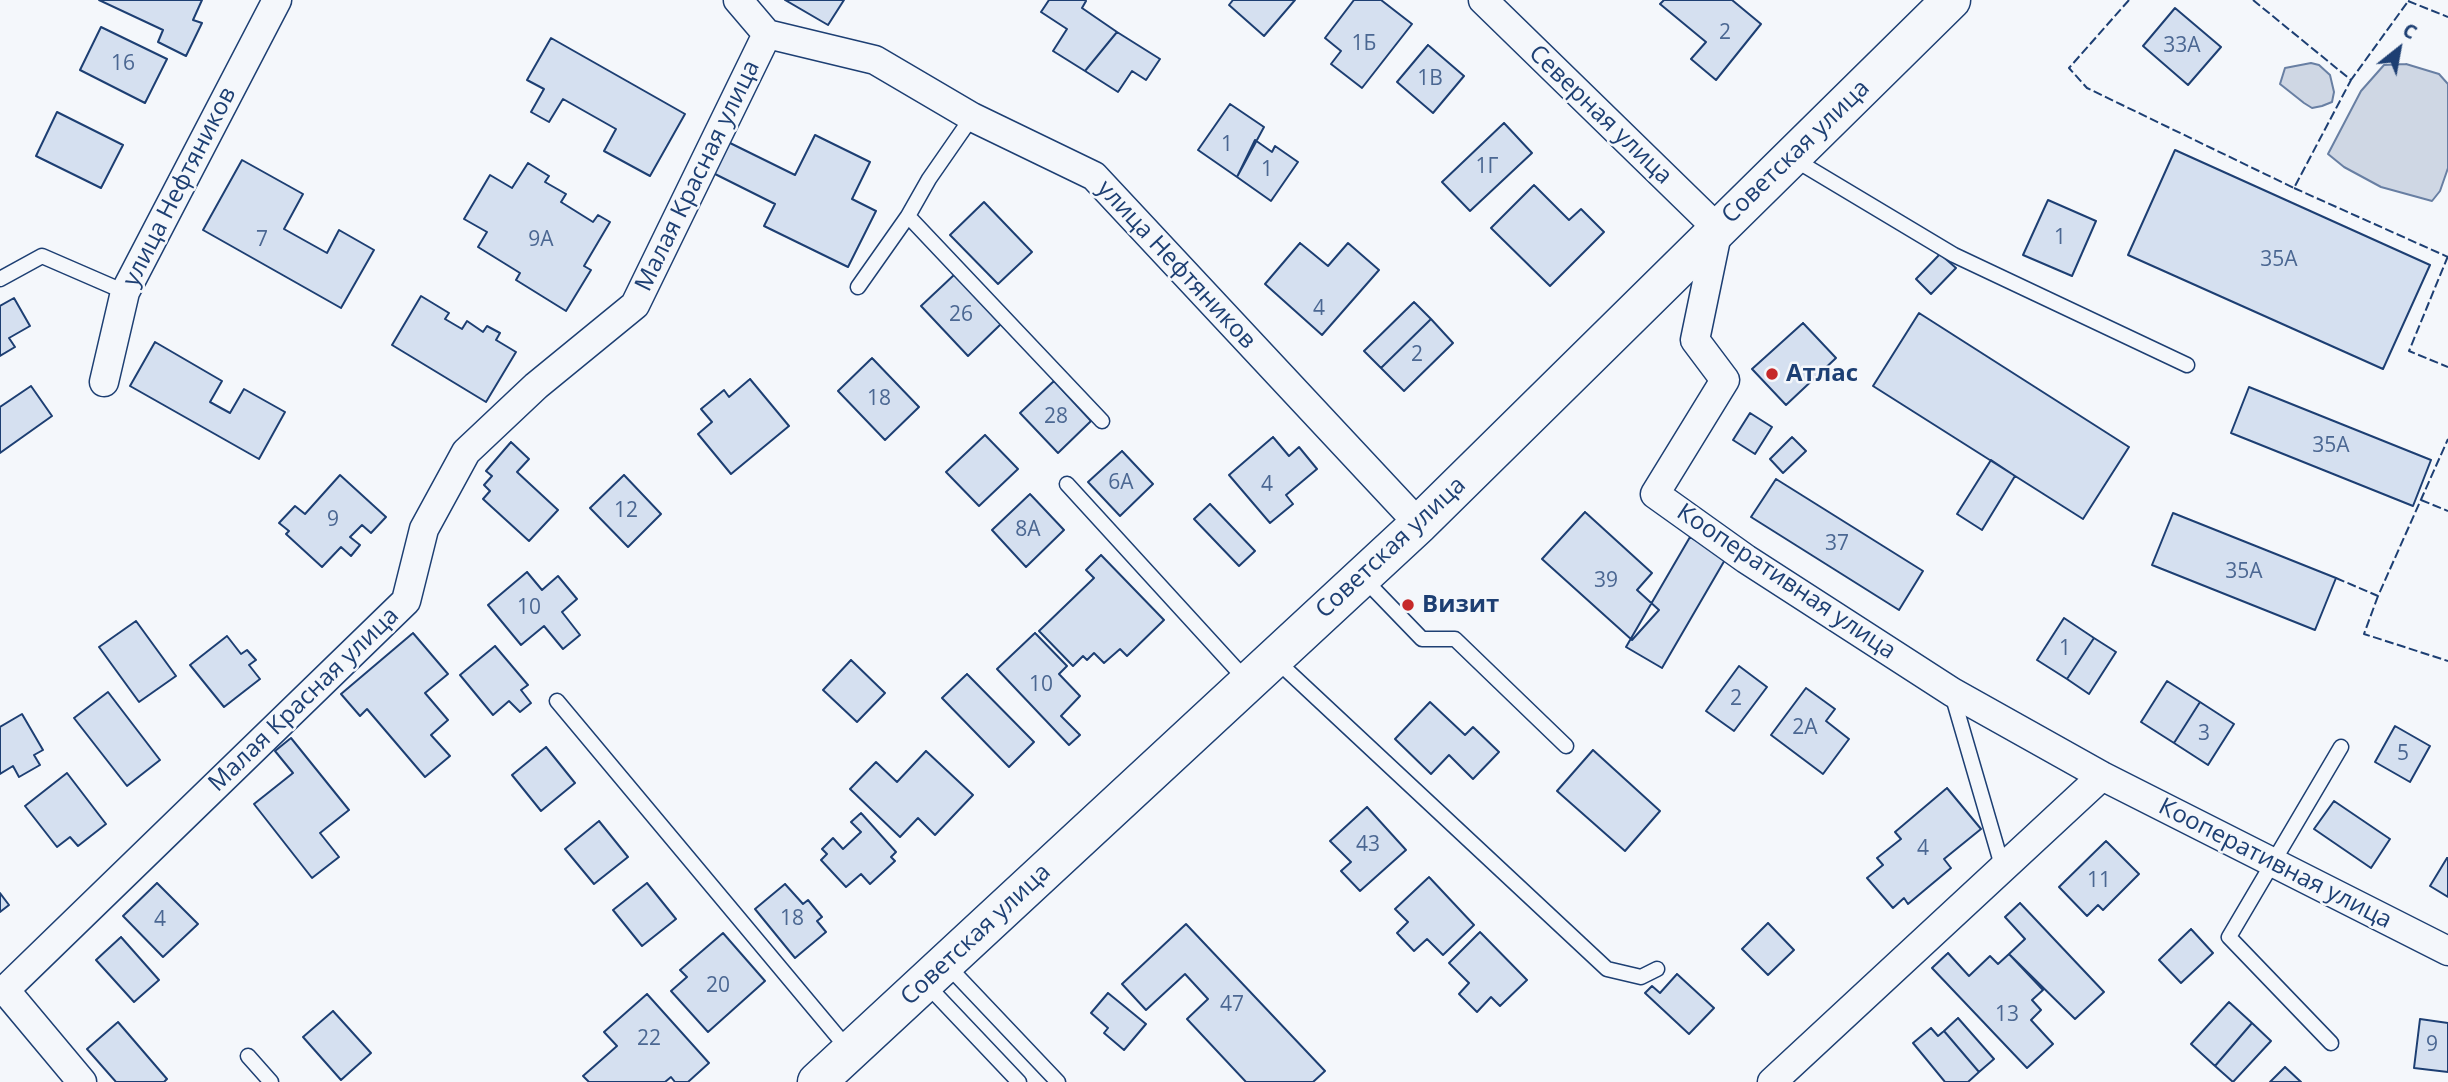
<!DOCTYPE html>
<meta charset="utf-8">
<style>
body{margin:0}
#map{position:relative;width:2448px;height:1082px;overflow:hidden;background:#f4f7fb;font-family:"Open Sans",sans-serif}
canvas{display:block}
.north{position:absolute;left:2364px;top:14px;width:70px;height:70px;-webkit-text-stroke:5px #f4f7fb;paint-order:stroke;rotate:31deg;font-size:19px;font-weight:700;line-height:28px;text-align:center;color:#1d3f73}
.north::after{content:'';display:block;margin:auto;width:24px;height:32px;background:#1d3f73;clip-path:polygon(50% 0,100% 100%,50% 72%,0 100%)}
</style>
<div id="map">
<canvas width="2448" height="1082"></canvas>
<div class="north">С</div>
</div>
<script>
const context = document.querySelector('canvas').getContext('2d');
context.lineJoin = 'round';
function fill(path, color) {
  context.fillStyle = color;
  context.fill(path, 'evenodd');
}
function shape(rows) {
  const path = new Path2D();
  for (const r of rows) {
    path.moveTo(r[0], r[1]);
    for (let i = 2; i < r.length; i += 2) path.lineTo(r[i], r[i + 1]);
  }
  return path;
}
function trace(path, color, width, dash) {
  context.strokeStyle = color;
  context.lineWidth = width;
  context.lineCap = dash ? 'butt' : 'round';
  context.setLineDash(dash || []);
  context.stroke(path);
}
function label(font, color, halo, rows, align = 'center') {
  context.font = font + ' "Open Sans",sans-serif';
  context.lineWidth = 5;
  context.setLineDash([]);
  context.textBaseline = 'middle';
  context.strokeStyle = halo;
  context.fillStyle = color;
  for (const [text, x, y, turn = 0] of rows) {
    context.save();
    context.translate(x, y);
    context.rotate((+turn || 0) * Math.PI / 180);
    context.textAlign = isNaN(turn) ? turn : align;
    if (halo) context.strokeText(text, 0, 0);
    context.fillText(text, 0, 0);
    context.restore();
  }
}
const water = shape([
 [2311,63,2319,65,2330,75,2334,92,2332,102,2322,106,2312,108,2304,103,2280,84,2285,68,2311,63],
 [2406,64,2439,74,2448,84,2448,168,2440,191,2432,201,2381,187,2344,167,2328,154,2361,91,2384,65,2406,64]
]);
const building = shape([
 [99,0,202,0,193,20,202,23,186,56,158,42,163,30,99,0],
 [785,0,844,0,828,25,785,0],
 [1049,0,1084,0,1086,1,1082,8,1117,32,1085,71,1053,51,1067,29,1041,12,1049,0],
 [1233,0,1295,0,1264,36,1229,5,1233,0],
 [1354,0,1381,0,1412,24,1362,88,1331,64,1341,51,1325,38,1354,0],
 [1664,0,1732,0,1761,24,1716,80,1691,59,1706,42,1660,4,1664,0],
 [2175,8,2221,47,2188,85,2143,46,2175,8],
 [101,27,167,59,145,103,80,70,101,27],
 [1117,32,1160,59,1146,80,1132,71,1118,92,1085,71,1117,32],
 [551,38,685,114,650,176,604,151,616,129,563,99,549,122,531,112,544,89,527,80,551,38],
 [1428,45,1464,76,1433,113,1397,82,1428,45],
 [1230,104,1264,127,1237,177,1198,150,1230,104],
 [57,112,123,145,101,188,36,156,57,112],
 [1504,123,1532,153,1470,211,1442,182,1504,123],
 [815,135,870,162,852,199,876,211,848,267,764,226,775,204,713,173,728,142,795,175,815,135],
 [1255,140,1272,152,1275,146,1298,162,1271,201,1237,177,1255,140],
 [2175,150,2430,265,2383,369,2128,255,2175,150],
 [242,160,303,194,284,229,327,253,339,230,374,250,341,308,203,230,242,160],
 [528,163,549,176,545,182,566,194,561,202,593,222,598,215,610,222,584,266,591,270,566,311,516,280,520,273,478,247,487,232,464,219,490,175,512,188,528,163],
 [1534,185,1569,220,1581,209,1604,232,1550,286,1491,228,1534,185],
 [2048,200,2096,221,2072,276,2023,255,2048,200],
 [984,202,1032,252,998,284,950,235,984,202],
 [1300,243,1328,266,1348,243,1379,270,1322,335,1265,284,1300,243],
 [1940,254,1956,268,1931,294,1916,279,1940,254],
 [955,274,1002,323,968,356,921,306,955,274],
 [421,296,449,313,445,319,462,329,467,321,483,332,487,326,500,333,496,340,516,352,486,402,392,345,421,296],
 [14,298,30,326,9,338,15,347,0,356,0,306,14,298],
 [1414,302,1431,319,1381,368,1364,351,1414,302],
 [1919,313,2129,447,2083,519,1873,386,1919,313],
 [1431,319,1453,343,1404,391,1381,368,1431,319],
 [1803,323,1836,358,1786,405,1752,369,1803,323],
 [155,342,222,381,210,402,230,413,244,389,285,412,259,459,130,386,155,342],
 [872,358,919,407,885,440,838,391,872,358],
 [750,379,789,426,731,474,698,434,712,422,701,409,724,390,729,397,750,379],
 [1054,381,1091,421,1058,453,1020,413,1054,381],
 [31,386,52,416,0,453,0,407,31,386],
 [2249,387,2431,460,2413,506,2231,433,2249,387],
 [1750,413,1772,427,1755,454,1733,440,1750,413],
 [985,435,1018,469,979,506,946,472,985,435],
 [1273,437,1289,456,1299,447,1317,469,1286,495,1293,504,1270,523,1229,475,1273,437],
 [1792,437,1806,451,1783,473,1770,459,1792,437],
 [511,442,529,459,517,472,558,510,529,541,483,499,490,491,484,485,492,476,486,471,511,442],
 [1122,451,1153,484,1120,516,1088,482,1122,451],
 [1991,460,2015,476,1982,530,1957,514,1991,460],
 [340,475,386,517,371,533,362,525,350,537,360,545,351,556,341,547,322,567,286,534,289,531,279,523,295,506,305,514,340,475],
 [624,475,661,514,628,547,590,508,624,475],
 [1776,479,1923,571,1899,610,1751,517,1776,479],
 [1030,494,1064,530,1026,567,992,530,1030,494],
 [1210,504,1255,551,1239,566,1194,519,1210,504],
 [1585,512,1652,573,1637,590,1659,610,1632,640,1542,559,1585,512],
 [2173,513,2336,578,2315,630,2152,565,2173,513],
 [1690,537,1726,558,1662,668,1626,647,1690,537],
 [1101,555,1164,620,1127,656,1120,649,1104,663,1094,653,1087,660,1083,656,1073,666,1039,631,1094,578,1086,570,1101,555],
 [527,572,542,590,558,576,577,599,562,612,580,635,563,649,544,626,521,645,488,605,527,572],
 [2064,618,2094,638,2067,679,2037,660,2064,618],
 [136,621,176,676,139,702,99,647,136,621],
 [413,633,448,674,425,693,448,720,431,735,450,756,425,777,367,709,360,716,341,694,413,633],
 [1035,633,1067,666,1059,674,1080,696,1061,716,1080,735,1069,745,997,669,1035,633],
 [227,636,241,654,247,650,256,660,249,665,260,679,224,707,190,665,227,636],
 [2094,638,2116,652,2089,694,2067,679,2094,638],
 [495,646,528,685,521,690,531,703,520,712,509,701,493,715,460,675,495,646],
 [851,660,885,693,857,722,823,690,851,660],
 [1739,666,1767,687,1734,731,1706,711,1739,666],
 [967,674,1034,742,1009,767,942,698,967,674],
 [2167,681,2200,702,2174,743,2141,722,2167,681],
 [1806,688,1835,709,1826,721,1849,739,1823,774,1771,735,1806,688],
 [108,692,160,760,127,786,74,718,108,692],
 [1430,702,1465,735,1473,727,1499,752,1473,779,1449,755,1431,774,1395,739,1430,702],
 [2200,702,2234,724,2208,765,2174,743,2200,702],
 [22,714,43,750,34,755,40,765,19,777,13,766,0,774,0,727,22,714],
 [2395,726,2430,746,2410,782,2375,762,2395,726],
 [291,738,349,810,320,833,339,857,312,878,254,804,293,773,275,751,291,738],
 [546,747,575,783,541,811,512,775,546,747],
 [1593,750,1660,811,1625,851,1557,791,1593,750],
 [926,751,973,795,935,835,918,818,900,837,850,789,876,762,897,782,926,751],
 [67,773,106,824,78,846,70,837,57,847,25,806,67,773],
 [1947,788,1981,829,1944,859,1951,868,1908,904,1904,898,1893,908,1867,878,1883,865,1877,858,1901,839,1895,832,1947,788],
 [2334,801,2390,839,2371,868,2314,829,2334,801],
 [1367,807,1406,850,1360,891,1341,871,1351,862,1330,841,1367,807],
 [861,813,896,852,891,857,895,861,870,884,861,874,846,887,821,860,827,854,822,849,833,838,843,849,861,832,851,822,861,813],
 [599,821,628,857,594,884,565,849,599,821],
 [2106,841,2139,874,2103,910,2098,905,2087,916,2059,887,2106,841],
 [2447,858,2448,858,2448,897,2430,886,2447,858],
 [1429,877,1474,925,1443,955,1427,939,1414,951,1397,933,1408,922,1395,909,1429,877],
 [157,883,198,924,163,957,123,916,157,883],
 [647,883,676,919,642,946,613,910,647,883],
 [785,884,803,904,808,900,822,917,817,921,826,932,795,958,755,909,785,884],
 [0,893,9,905,0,912,0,893],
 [2020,903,2104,992,2075,1019,2009,954,2025,939,2005,917,2020,903],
 [1768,923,1794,950,1768,975,1742,949,1768,923],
 [1186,924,1325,1071,1313,1082,1246,1082,1187,1019,1208,999,1185,974,1146,1010,1122,984,1186,924],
 [2191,929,2213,953,2181,983,2159,960,2191,929],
 [1480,932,1527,980,1500,1006,1491,997,1477,1012,1459,994,1469,983,1449,963,1480,932],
 [723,933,765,981,708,1032,671,991,687,977,680,970,723,933],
 [121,937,159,980,134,1002,96,960,121,937],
 [1948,953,1969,976,1990,956,1998,964,2009,954,2043,990,2032,1000,2041,1010,2031,1020,2053,1044,2027,1068,1932,968,1948,953],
 [1677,974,1714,1008,1689,1034,1645,993,1652,986,1660,993,1677,974],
 [1108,993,1146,1024,1124,1050,1104,1033,1108,1028,1091,1013,1108,993],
 [647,994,709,1063,688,1082,675,1082,671,1077,665,1082,589,1082,583,1076,617,1046,604,1032,647,994],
 [2229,1002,2252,1023,2215,1066,2191,1044,2229,1002],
 [333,1011,371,1053,341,1080,303,1037,333,1011],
 [1958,1018,1994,1059,1979,1072,1944,1031,1958,1018],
 [2420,1019,2448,1023,2448,1072,2414,1068,2420,1019],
 [118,1022,167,1079,164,1082,116,1082,87,1049,118,1022],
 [2252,1023,2271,1041,2233,1082,2215,1066,2252,1023],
 [1931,1028,1938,1036,1944,1031,1979,1072,1968,1082,1945,1082,1913,1043,1931,1028],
 [2285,1067,2301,1082,2270,1082,2285,1067]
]);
const lane = shape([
 [972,117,929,179,908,216,1102,421],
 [1792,158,1954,255,2187,365],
 [0,279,42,256,125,292],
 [858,287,908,216],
 [1067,484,1248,682],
 [1364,579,1422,639,1455,639,1566,746],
 [1276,660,1607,969,1641,977,1657,969],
 [1952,694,2003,869],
 [557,701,848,1049],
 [946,964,1058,1082],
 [926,984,1019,1082],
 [2331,1043,2229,937,2341,747],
 [248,1056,271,1082]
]);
const street = shape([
 [738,0,767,34,875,60,972,117,1094,176,1419,524],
 [1483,0,1718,229,1695,340,1725,380,1655,494,1746,559,1952,692,2102,776,2448,951],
 [104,382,125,292,277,0],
 [82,1082,5,990,406,601,424,529,466,452,536,386,635,305,767,34],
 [1772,1082,2102,776]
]);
const secondary = shape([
 [817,1082,1419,524,1951,0]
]);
const fence = shape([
 [2129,0,2069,68,2087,88,2294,188,2351,80],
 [2253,0,2351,80,2409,0],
 [2408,1,2448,17],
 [2294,188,2448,257],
 [2448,256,2409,351,2448,367],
 [2421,500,2448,511],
 [2336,578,2378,596,2448,439],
 [2378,596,2364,634,2448,661]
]);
const markers = [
 [1772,374,7,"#c62828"],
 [1408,605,7,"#c62828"]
];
const numberNames = [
 ["2",1725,33],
 ["1Б",1364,44],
 ["33А",2182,46],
 ["16",123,64],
 ["1В",1430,79],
 ["1",1227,145],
 ["1Г",1487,167],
 ["1",1267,170],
 ["1",2060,238],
 ["7",262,240],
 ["9А",541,240],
 ["35А",2279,260],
 ["4",1319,309],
 ["26",961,315],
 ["2",1417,355],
 ["18",879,399],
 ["28",1056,417],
 ["35А",2331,446],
 ["6А",1121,483],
 ["4",1267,485],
 ["12",626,511],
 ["9",333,520],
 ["8А",1028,530],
 ["37",1837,544],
 ["35А",2244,572],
 ["39",1606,581],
 ["10",529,608],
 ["1",2065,649],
 ["10",1041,685],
 ["2",1736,699],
 ["2А",1805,728],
 ["3",2204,734],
 ["5",2403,754],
 ["43",1368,845],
 ["4",1923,849],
 ["11",2099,881],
 ["18",792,919],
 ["4",160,920],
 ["20",718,986],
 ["47",1232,1005],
 ["13",2007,1015],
 ["22",649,1039],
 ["9",2432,1045]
];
const streetNames = [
 ["Северная улица",1600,115,44],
 ["Советская улица",1796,152,-44],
 ["Малая Красная улица",698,176,-64],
 ["улица Нефтяников",180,187,-63],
 ["улица Нефтяников",1176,265,47],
 ["Советская улица",1391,548,-43],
 ["Кооперативная улица",1786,582,34],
 ["Малая Красная улица",304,700,-44],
 ["Кооперативная улица",2275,864,27],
 ["Советская улица",976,935,-43]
];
const poiNames = [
 ["Атлас",1786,374],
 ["Визит",1422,605]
];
fill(water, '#cfd7e4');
trace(water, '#687fa3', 2);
fill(building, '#d5e0f0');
trace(building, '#1d3f73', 2);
trace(lane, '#1d3f73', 17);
trace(street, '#1d3f73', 31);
trace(secondary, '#1d3f73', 41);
trace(lane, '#f4f7fb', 14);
trace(street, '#f4f7fb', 28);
trace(secondary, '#f4f7fb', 38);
trace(fence, '#1d3f73', 2, [9, 3.5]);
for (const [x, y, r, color] of markers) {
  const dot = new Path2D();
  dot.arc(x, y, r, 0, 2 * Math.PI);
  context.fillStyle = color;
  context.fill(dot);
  trace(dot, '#f4f7fb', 2.5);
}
label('21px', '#4b6792', null, numberNames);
label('24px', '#1d3f73', '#f4f7fb', streetNames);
label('bold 24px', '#1d3f73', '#f4f7fb', poiNames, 'left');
</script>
